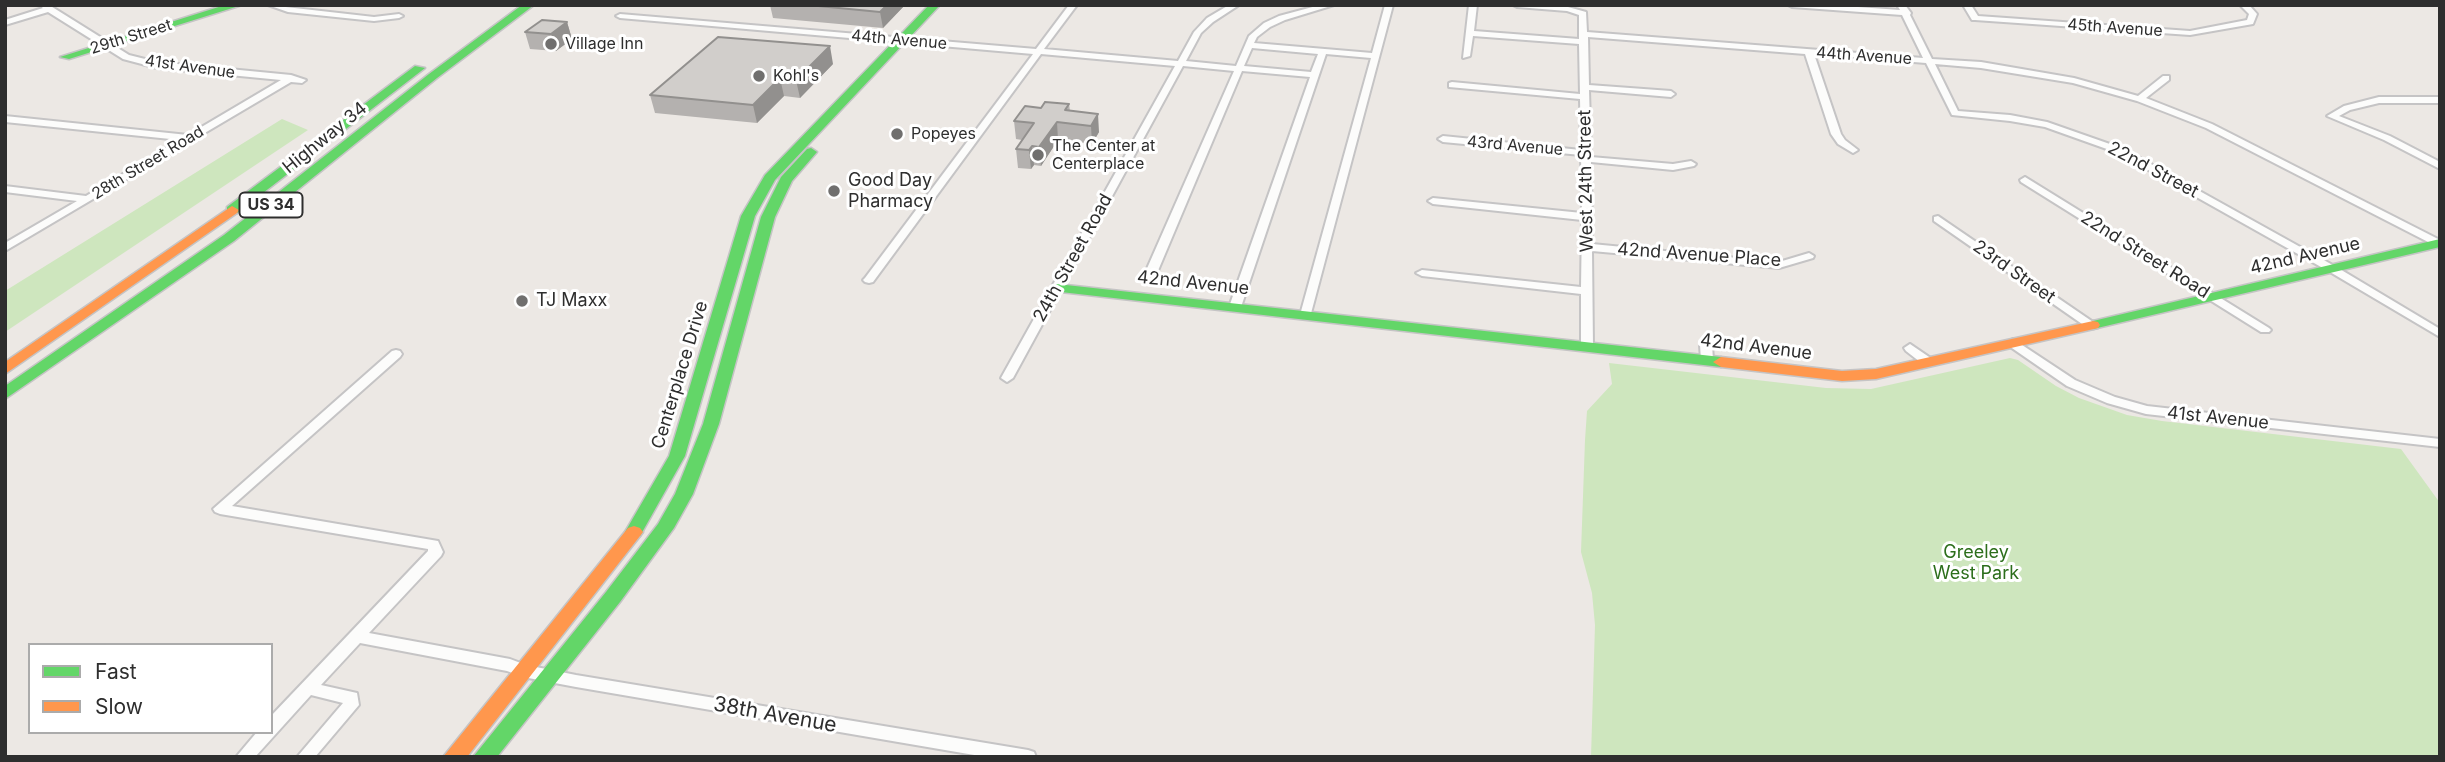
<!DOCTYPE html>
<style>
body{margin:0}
#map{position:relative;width:2445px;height:762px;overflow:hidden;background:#ece8e4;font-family:Inter,sans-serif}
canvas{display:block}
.frame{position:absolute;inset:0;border:7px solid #2e2e2e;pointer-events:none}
.legend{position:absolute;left:28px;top:643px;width:245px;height:91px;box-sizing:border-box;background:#fff;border:2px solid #ababab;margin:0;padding:9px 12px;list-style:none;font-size:21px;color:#2e2e2e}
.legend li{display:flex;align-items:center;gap:14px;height:35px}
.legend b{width:35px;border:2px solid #ababab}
</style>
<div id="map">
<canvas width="2445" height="762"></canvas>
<div class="frame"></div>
<ul class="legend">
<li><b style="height:9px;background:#63d668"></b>Fast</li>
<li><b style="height:9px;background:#ff974d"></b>Slow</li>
</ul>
</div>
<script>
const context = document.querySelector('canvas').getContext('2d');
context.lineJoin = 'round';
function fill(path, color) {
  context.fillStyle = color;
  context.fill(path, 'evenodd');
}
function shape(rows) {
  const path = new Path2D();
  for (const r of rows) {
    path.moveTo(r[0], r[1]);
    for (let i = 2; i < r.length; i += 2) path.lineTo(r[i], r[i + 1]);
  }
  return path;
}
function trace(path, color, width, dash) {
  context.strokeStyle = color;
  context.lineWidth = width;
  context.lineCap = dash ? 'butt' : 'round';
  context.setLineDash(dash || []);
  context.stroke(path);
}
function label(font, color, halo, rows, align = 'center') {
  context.font = font + ' Inter,sans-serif';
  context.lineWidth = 6;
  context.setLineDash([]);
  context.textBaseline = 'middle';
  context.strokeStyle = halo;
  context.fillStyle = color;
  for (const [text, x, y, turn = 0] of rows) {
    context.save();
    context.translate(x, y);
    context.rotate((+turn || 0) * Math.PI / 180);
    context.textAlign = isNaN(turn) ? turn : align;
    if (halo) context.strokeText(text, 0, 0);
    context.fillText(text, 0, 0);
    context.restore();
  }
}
const green = shape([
 [282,119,308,130,5,332,5,291],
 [2010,358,2018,360,2056,386,2079,398,2127,415,2162,421,2401,449,2440,503,2440,757,1591,757,1595,625,1592,593,1581,552,1585,440,1587,411,1612,384,1609,363,1826,388,1871,389]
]);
const street = shape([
 [39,5,49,5,129,55,157,62,291,75,306,80,302,83,291,82,5,251,5,243,77,201,5,192,5,186,86,196,180,140,5,122,5,116,188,135,281,80,157,68,123,59,48,12,5,25,5,20,43,8,39,5],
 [268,5,374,17,399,14,403,16,399,18,374,21,288,12,268,5],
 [1069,5,1077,5,1044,49,1178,61,1194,32,1207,18,1229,5,1239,5,1213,22,1201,33,1186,61,1236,66,1249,36,1264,23,1279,16,1320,5,1334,5,1285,20,1270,27,1257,37,1254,43,1372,53,1385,5,1393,5,1310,317,1306,318,1300,315,1371,58,1326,54,1241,307,1235,310,1229,307,1310,77,1242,71,1157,273,1151,276,1145,273,1234,71,1183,66,1013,378,1007,382,1001,378,1175,66,1041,54,873,282,869,283,865,282,863,280,865,278,1033,54,620,18,616,16,620,14,1036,49,1069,5],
 [1252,48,1318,54,1311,72,1244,66,1252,48],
 [1469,5,1477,5,1474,31,1579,39,1579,15,1567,11,1517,7,1513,5,1551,5,1568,7,1586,12,1587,32,1923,58,1902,15,1792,7,1788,5,1830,5,1900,10,1897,5,1905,5,1911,13,1910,15,1932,59,1981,62,2074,78,2138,96,2163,76,2169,76,2169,80,2146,98,2212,124,2440,240,2440,246,2434,245,2206,128,2137,101,2073,83,1981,68,1935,64,1958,111,2010,115,2047,122,2124,149,2338,268,2440,329,2440,337,2330,272,2118,153,2045,127,2010,121,1952,115,1926,63,1814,54,1841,134,1845,140,1858,150,1853,153,1838,144,1831,134,1805,54,1588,37,1589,85,1671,91,1675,94,1671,97,1589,90,1591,157,1673,164,1691,161,1696,164,1694,166,1673,170,1591,162,1592,244,1779,262,1809,253,1814,256,1813,258,1779,268,1592,251,1593,347,1591,350,1583,350,1581,347,1581,294,1422,276,1416,273,1422,270,1581,287,1582,220,1433,204,1428,201,1433,198,1582,213,1581,155,1443,142,1438,139,1443,136,1581,150,1580,99,1449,87,1449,83,1452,82,1580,94,1579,44,1473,36,1470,56,1463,58,1469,5],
 [1963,5,1971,5,1978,16,2190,31,2247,20,2249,14,2240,5,2249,5,2257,14,2253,24,2190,35,1975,20,1972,20,1963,5],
 [2379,97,2440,97,2440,103,2379,103,2350,110,2339,116,2390,136,2440,162,2440,169,2384,140,2327,116,2344,106,2379,97],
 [2025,177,2269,328,2271,330,2269,332,2261,332,2021,182,2020,180,2025,177],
 [1938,216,2093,322,2095,324,2093,326,2085,326,1934,221,1934,217,1938,216],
 [2013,339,2075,380,2115,397,2147,406,2440,439,2440,447,2146,414,2107,403,2067,386,2009,346,2007,343,2013,339],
 [1706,341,1712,345,1713,360,1707,364,1701,360,1700,345,1706,341],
 [1910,344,1932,359,1934,362,1932,365,1924,365,1906,351,1904,348,1910,344],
 [396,350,400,351,402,354,400,357,232,506,438,541,443,552,441,556,369,633,510,659,526,665,576,675,1028,750,1034,752,1036,757,986,757,576,687,523,677,507,671,360,643,321,685,357,693,359,705,315,757,297,757,343,703,311,695,255,757,236,757,257,732,271,732,271,716,428,551,428,549,220,514,215,512,213,509,392,351,396,350]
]);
const fast = shape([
 [225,5,242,5,69,59,60,57,225,5],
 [522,5,534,5,437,78,234,241,5,399,5,386,224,235,429,74,522,5],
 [929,5,940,5,775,180,755,216,685,456,640,536,628,536,625,532,669,456,741,216,765,175,929,5],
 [415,66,425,68,237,213,227,213,227,207,415,66],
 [811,148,817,152,792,181,775,217,719,424,693,494,674,528,620,602,497,757,473,757,606,592,658,524,675,494,703,424,761,217,781,177,807,149,811,148],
 [2440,239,2440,247,2093,329,2086,325,2093,321,2440,239],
 [1057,284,1721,357,1729,362,1721,367,1052,291,1050,288,1057,284]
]);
const slow = shape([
 [232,206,239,210,237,213,5,374,5,362,232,206],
 [2093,321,2098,322,2100,325,2098,328,1876,379,1842,381,1721,367,1713,362,1721,357,1842,371,1876,369,2093,321],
 [634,526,640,528,643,532,640,536,467,757,443,757,628,528,634,526]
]);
const wall = shape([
 [770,5,905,5,883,28,773,18],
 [567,22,572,39,556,51,530,49,525,32],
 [833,64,800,98,784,96,757,123,655,113,650,95],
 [1069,104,1070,111,1099,132,1092,144,1058,140,1041,166,1034,165,1031,169,1018,168,1016,149,1022,140,1016,139,1014,121,1041,108]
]);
const shadedWall = shape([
 [887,5,905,5,883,28,880,12],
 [567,22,572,39,556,51,551,34],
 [830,46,833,64,800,98,796,80],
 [780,78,784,96,757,123,753,105],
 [1098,114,1099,132,1092,144,1091,126],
 [1057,122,1058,140,1041,166,1039,147],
 [1032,146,1034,165,1031,169,1029,150]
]);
const building = shape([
 [808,5,887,5,880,12,808,5],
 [542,20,567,22,551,34,525,32,542,20],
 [718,37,830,46,796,80,780,78,753,105,650,95,718,37],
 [1045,102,1069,104,1065,110,1098,114,1091,126,1057,122,1039,147,1032,146,1029,150,1016,149,1034,123,1014,121,1025,106,1041,108,1045,102]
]);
const markers = [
 [551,44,7,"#706f6e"],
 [759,76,7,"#706f6e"],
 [897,134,7,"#706f6e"],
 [1038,155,7,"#706f6e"],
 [834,191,7,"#706f6e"],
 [522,301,7,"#706f6e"]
];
const farStreetnames = [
 ["45th Avenue",2115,28,4],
 ["29th Street",131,37,-17],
 ["44th Avenue",899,40,5],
 ["44th Avenue",1864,56,4],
 ["41st Avenue",190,67,8],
 ["43rd Avenue",1515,146,5],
 ["28th Street Road",148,163,-31]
];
const farPoinames = [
 ["Village Inn",565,44],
 ["Kohl's",773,76],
 ["Popeyes",911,134],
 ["The Center at",1052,146],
 ["Centerplace",1052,164]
];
const shields = [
 [271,205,63]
];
const shieldNames = [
 ["US 34",271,205]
];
const streetNames = [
 ["Highway 34",325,138,-39],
 ["22nd Street",2153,170,28],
 ["West 24th Street",1586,181,-91],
 ["42nd Avenue Place",1699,255,4],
 ["22nd Street Road",2145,255,32],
 ["42nd Avenue",2305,256,-13],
 ["24th Street Road",1073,258,-61],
 ["23rd Street",2014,272,35],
 ["42nd Avenue",1193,283,6],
 ["42nd Avenue",1756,347,7],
 ["Centerplace Drive",680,375,-73],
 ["41st Avenue",2218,418,6]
];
const poiNames = [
 ["Good Day",848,181],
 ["Pharmacy",848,202],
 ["TJ Maxx",536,301]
];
const parkNames = [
 ["Greeley",1976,553],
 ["West Park",1976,574]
];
const nearStreetnames = [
 ["38th Avenue",775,715,10]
];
fill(green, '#cee6be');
trace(street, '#c5c4c5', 4);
trace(fast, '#c5c4c5', 3);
trace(slow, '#c5c4c5', 3);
fill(street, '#fcfcfb');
fill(fast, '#63d668');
fill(slow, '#ff974d');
fill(wall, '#b4b1af');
fill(shadedWall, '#92908e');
fill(building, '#d1cecb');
trace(building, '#92908e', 2);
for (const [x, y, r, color] of markers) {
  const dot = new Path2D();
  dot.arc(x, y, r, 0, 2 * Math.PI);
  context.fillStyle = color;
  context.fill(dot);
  trace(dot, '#fff', 2.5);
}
label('16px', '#2e2e2e', '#fff', farStreetnames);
label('16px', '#2e2e2e', '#fff', farPoinames, 'left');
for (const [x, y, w] of shields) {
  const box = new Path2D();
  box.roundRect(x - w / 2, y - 12.5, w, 25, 5);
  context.fillStyle = '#fff';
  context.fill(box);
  trace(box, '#2e2e2e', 2);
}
label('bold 16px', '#2e2e2e', null, shieldNames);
label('18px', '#2e2e2e', '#fff', streetNames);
label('18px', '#2e2e2e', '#fff', poiNames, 'left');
label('18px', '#2c6e1b', '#fff', parkNames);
label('21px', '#2e2e2e', '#fff', nearStreetnames);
</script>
